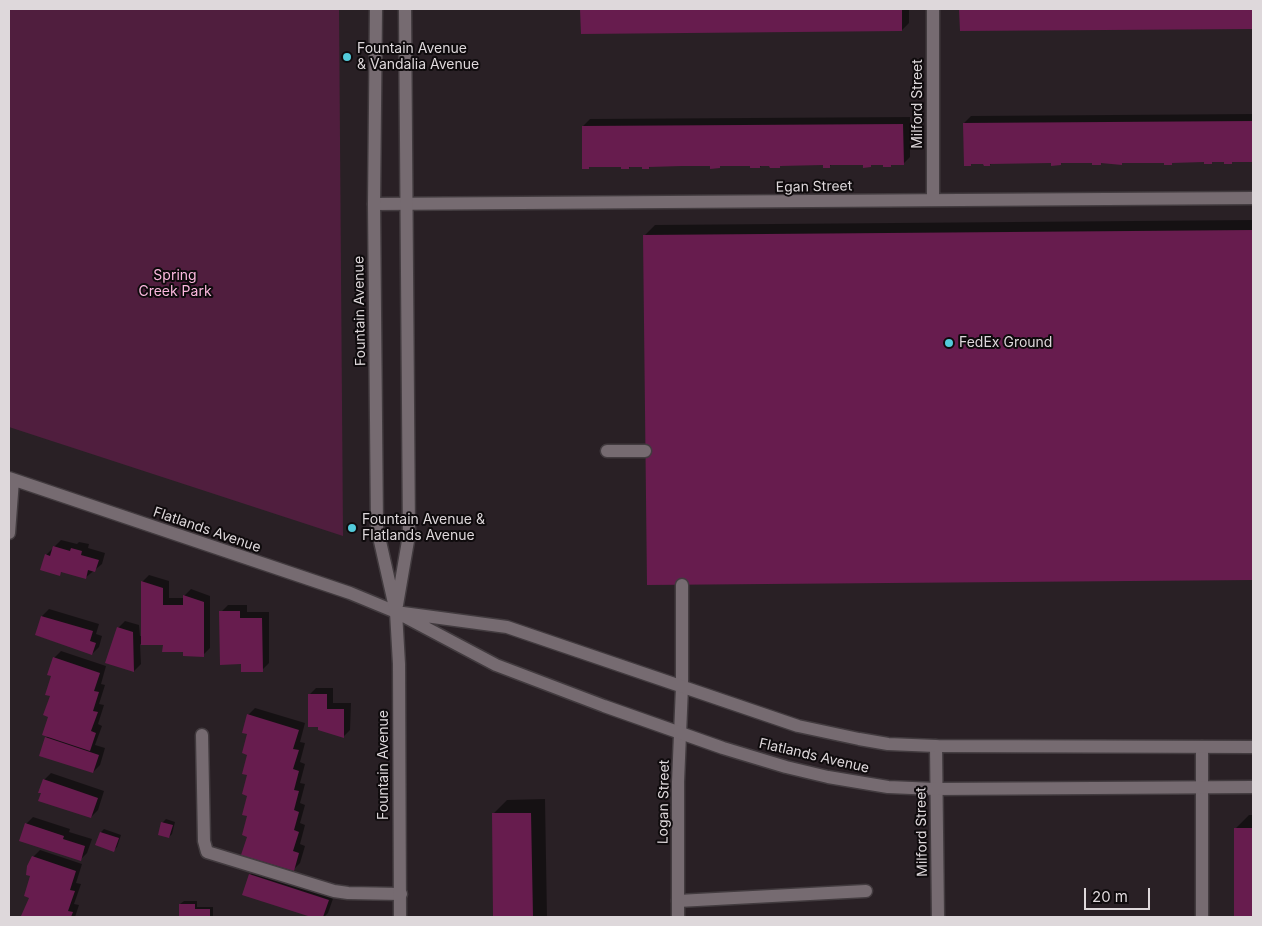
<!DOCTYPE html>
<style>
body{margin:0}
#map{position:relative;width:1262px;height:926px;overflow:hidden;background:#292025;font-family:Inter,sans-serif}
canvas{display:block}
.frame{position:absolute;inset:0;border:10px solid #ded8db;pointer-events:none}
.scale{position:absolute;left:1084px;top:888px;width:66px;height:22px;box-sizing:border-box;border:2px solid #ded8db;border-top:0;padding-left:6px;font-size:15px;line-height:18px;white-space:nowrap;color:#ded8db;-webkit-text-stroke:4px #0f0b0d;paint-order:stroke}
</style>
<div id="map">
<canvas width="1262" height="926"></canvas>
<div class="frame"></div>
<div class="scale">20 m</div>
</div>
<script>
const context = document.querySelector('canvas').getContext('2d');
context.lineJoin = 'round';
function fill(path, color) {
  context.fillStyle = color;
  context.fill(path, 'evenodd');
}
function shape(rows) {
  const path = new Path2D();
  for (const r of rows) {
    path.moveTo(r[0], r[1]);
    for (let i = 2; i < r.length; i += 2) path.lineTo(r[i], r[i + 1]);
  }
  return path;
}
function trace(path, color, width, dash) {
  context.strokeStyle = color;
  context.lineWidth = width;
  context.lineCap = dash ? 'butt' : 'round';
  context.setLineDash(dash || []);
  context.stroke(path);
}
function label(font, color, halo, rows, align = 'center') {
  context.font = font + ' Inter,sans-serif';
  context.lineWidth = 4;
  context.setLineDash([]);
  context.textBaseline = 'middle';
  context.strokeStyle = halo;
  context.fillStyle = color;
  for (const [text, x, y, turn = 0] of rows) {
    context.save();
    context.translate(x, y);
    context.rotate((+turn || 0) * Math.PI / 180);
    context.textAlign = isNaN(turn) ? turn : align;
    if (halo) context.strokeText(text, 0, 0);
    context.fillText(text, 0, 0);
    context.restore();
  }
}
const green = shape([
 [9,9,339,9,343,536,9,427]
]);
const shadow = shape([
 [582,9,909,9,909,23,902,30,582,33],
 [961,9,1253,9,1253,28,961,30],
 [1253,114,1253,161,1233,161,1231,163,1226,161,1213,161,1211,163,1205,161,1124,161,1121,164,1103,162,1100,164,1093,162,1063,162,1060,164,1052,162,992,163,990,165,985,163,973,163,970,165,964,123,971,116],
 [910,117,910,157,903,164,893,164,890,166,884,164,872,164,870,166,864,164,832,164,830,166,824,164,782,164,779,167,771,164,762,165,760,167,751,165,721,165,719,167,711,165,651,165,649,168,643,165,631,166,629,168,622,166,591,166,588,168,583,126,590,119],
 [1253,220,1253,579,648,584,644,236,655,225],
 [61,540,77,544,79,542,89,544,88,548,105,553,102,564,85,578,63,571,59,574,46,555],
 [149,575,169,581,169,598,184,598,184,596,191,589,210,596,210,648,203,655,164,643,140,644,141,664,134,671,118,628,125,621,139,625,140,636,142,636,142,582],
 [228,605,247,605,247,612,269,612,269,663,262,670,221,612],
 [49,609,99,624,96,634,102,636,99,647,92,654,36,635,42,616],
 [61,651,106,666,101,684,105,685,99,704,104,705,98,724,102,726,95,745,105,748,100,765,93,772,46,738,48,736,54,658],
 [316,688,333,688,333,703,351,703,350,730,343,737,309,695],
 [255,708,305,723,300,742,305,743,300,762,305,764,300,783,305,784,300,803,305,805,300,823,305,825,300,844,305,846,300,863,293,870,249,816,248,715],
 [51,773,104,791,98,810,91,817,44,780],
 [545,799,547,917,494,917,493,814,507,800],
 [1249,815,1253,815,1253,917,1236,917,1235,829],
 [33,817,70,829,69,832,92,839,87,853,80,860,26,824],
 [166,819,175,822,172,834,169,837,159,834,163,822],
 [104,829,121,835,117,847,114,850,101,832],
 [40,850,82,864,76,883,81,884,74,904,79,905,75,917,26,917,23,916,31,897,33,857],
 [257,868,335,893,328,913,324,917,315,917,244,894,250,875],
 [184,901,197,901,197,907,213,907,213,917,180,917,180,904]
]);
const building = shape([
 [580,9,902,9,902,31,581,34],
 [959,9,1253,9,1253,29,960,31],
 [1253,121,1253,162,1232,162,1232,164,1224,164,1224,162,1212,162,1212,164,1204,164,1204,162,1172,163,1172,165,1164,165,1164,163,1122,163,1122,165,1101,163,1101,165,1092,165,1092,163,1061,163,1061,165,1051,166,1051,163,990,164,990,166,984,166,983,164,971,164,971,166,964,166,963,123],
 [903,124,904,165,891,165,891,167,883,167,883,165,871,165,871,167,863,168,863,165,830,165,830,168,823,168,823,165,780,166,780,168,770,168,769,166,760,166,760,168,750,168,750,166,720,166,720,168,710,169,710,166,682,166,649,167,649,169,642,169,642,167,629,167,629,169,621,169,621,167,589,167,589,169,582,169,582,126],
 [1253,230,1253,580,647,585,643,235],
 [53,546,70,551,71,548,82,551,81,555,99,560,95,572,88,570,86,579,61,572,60,576,40,570,45,554,50,556],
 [141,581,163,588,163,605,183,605,183,595,204,602,204,657,183,656,183,652,162,652,163,645,141,645],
 [219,611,240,611,240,618,262,618,263,672,241,672,241,664,220,665],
 [41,616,93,631,90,641,96,643,92,655,35,635],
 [117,627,133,632,134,672,105,663],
 [53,657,100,673,94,691,99,692,93,711,98,712,91,731,96,733,90,751,42,735,48,717,43,715,50,696,45,695,51,676,47,675],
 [308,694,327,694,327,709,344,709,344,738,318,730,318,727,308,727],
 [247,714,299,730,293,749,299,750,293,769,299,771,294,790,299,791,294,810,299,812,294,830,299,832,293,851,299,853,294,871,241,855,247,837,242,835,247,816,242,815,247,796,242,794,247,775,242,774,247,755,242,753,247,734,242,733],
 [45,737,99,755,93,773,39,756],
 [43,779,98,798,91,818,38,801,41,793,38,793],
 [492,813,531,813,533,917,493,917],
 [161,822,173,825,169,838,158,835],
 [25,823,64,836,63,839,85,846,81,861,19,841],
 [1234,828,1253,828,1253,917,1234,917],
 [100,832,119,838,114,852,95,845],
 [32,856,76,871,70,890,75,891,68,911,73,912,71,917,21,916,29,898,24,896,30,876,26,875,27,866],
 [249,874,329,900,323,917,311,917,242,895],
 [179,904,195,904,195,909,210,909,210,917,179,917]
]);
const lane = shape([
 [607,451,645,451],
 [682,687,682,585],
 [202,735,204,841,207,852,334,891,348,893,401,894],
 [678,901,866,891]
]);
const street = shape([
 [933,9,933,200],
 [374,204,1253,198],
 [9,478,350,593,396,612],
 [9,533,13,480],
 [936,746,938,917],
 [678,917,678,782,682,687],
 [1202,917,1202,747]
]);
const secondary = shape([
 [376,9,374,204,377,528,396,612,399,664,400,917],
 [397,605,409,535,405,9],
 [396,612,496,665,604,706,723,748,786,767,828,777,888,787,936,789,1253,787],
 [403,613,507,627,798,726,859,739,888,744,936,746,1253,747]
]);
const markers = [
 [347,57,5,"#53cbdb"],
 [949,343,5,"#53cbdb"],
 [352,528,5,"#53cbdb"]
];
const poiNames = [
 ["Fountain Avenue",357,49],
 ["& Vandalia Avenue",357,65],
 ["FedEx Ground",959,343],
 ["Fountain Avenue &",362,520],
 ["Flatlands Avenue",362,536]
];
const streetNames = [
 ["Milford Street",918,104,-90],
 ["Egan Street",814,187,-1],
 ["Fountain Avenue",360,311,-91],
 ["Flatlands Avenue",207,530,19],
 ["Flatlands Avenue",814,756,13],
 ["Fountain Avenue",384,765,-90],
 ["Logan Street",664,802,-89],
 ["Milford Street",922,832,-91]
];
const parkNames = [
 ["Spring",175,276],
 ["Creek Park",175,292]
];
fill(green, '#501e3e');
fill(shadow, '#0007');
fill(building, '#671c4e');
trace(lane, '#423b3f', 15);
trace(street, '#423b3f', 15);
trace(secondary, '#423b3f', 15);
trace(lane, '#766b71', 12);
trace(street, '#766b71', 12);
trace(secondary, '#766b71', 12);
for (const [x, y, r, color] of markers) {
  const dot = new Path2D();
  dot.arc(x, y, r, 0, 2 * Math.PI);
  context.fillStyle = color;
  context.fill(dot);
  trace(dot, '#0f0b0d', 2);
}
label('14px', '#ded8db', '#0f0b0d', poiNames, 'left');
label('14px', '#ded8db', '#0f0b0d', streetNames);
label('14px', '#fbb8de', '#0f0b0d', parkNames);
</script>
